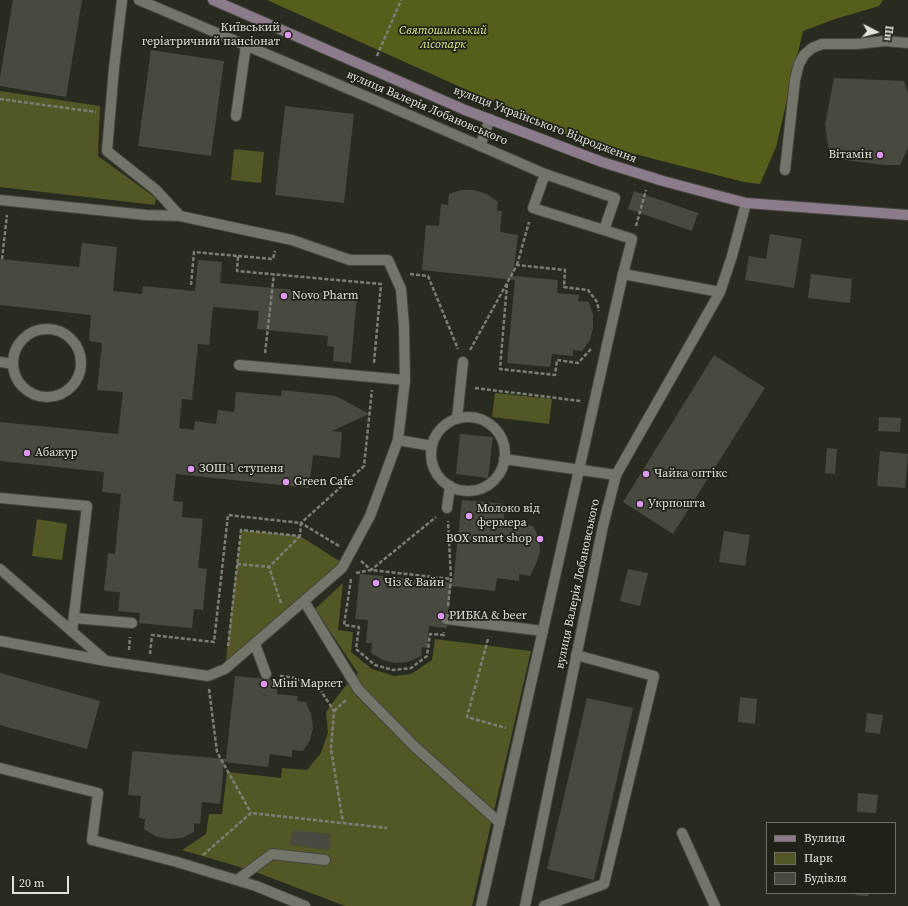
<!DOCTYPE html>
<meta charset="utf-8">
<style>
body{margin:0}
#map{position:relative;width:908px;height:906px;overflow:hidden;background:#292b21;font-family:"Source Serif 4",serif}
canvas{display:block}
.legend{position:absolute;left:766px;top:822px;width:130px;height:72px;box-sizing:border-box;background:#202118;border:1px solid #6e6f67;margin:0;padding:5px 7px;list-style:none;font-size:12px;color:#e2e3dd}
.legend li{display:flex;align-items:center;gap:8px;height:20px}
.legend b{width:20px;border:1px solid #6e6f67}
.north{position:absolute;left:856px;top:12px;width:40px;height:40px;-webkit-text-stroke:3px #202118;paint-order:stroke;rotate:96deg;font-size:11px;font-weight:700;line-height:16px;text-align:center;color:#e2e3dd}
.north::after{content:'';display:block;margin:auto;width:14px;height:18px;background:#e2e3dd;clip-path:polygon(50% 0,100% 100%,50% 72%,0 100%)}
.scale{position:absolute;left:12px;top:876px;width:57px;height:18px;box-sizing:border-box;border:2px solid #e2e3dd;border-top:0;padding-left:5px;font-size:12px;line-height:14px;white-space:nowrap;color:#e2e3dd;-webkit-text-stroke:3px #202118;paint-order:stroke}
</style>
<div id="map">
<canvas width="908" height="906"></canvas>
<ul class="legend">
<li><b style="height:5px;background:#8c7c8b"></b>Вулиця</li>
<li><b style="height:11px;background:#525725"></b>Парк</li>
<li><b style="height:11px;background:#484a40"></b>Будівля</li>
</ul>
<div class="north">Пн</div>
<div class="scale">20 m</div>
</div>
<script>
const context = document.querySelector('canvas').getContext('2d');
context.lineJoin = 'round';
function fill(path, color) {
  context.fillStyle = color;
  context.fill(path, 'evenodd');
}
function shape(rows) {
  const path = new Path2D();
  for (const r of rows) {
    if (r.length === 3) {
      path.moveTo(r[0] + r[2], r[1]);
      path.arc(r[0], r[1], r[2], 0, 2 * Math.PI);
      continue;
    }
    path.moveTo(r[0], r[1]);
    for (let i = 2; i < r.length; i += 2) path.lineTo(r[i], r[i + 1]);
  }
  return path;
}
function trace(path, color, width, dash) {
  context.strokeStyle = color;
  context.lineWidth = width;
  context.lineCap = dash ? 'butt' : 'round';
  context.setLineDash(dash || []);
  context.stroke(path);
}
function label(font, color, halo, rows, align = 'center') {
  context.font = font + ' "Source Serif 4",serif';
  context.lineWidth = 3.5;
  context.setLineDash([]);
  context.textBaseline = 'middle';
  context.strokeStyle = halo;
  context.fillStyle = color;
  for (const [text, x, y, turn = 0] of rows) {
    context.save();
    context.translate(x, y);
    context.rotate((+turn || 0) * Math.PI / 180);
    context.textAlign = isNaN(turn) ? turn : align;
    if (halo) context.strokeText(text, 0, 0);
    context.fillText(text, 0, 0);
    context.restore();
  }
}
const green = shape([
 [0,91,100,106,98,156,156,198,155,205,0,187],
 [234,149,264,152,261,183,231,180],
 [495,393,552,399,549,424,492,417],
 [37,519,67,524,62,560,32,556],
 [241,530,300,536,344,564,225,669],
 [343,583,338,630,353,632,351,652,372,669,394,676,411,674,432,660,435,639,531,651,472,906,345,906,253,871,182,850,206,834,209,814,222,814,227,772,281,778,282,768,307,770,321,753,328,732,326,712,342,690,358,673,315,609]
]);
const forest = shape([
 [267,0,883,0,879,6,835,19,803,31,776,147,760,184,744,182,576,139]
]);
const building = shape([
 [13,0,82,0,66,97,0,86,0,77],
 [151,50,224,61,211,156,138,146],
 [834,78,904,81,908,93,908,148,900,165,884,165,830,158,825,125],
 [285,106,354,114,344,203,275,195],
 [461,190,474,190,487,194,498,202,497,211,502,211,500,232,518,235,513,276,558,280,557,293,579,295,578,301,589,302,593,315,593,328,590,340,582,351,573,350,573,356,552,354,550,367,507,363,515,280,422,270,426,225,439,226,441,204,448,205,449,194],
 [634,191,698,213,692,231,628,209],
 [770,234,802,239,794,288,745,280,749,256,766,259],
 [82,243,117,247,113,291,142,294,143,286,195,291,198,260,222,262,220,283,357,296,351,363,333,361,334,347,327,346,328,336,257,329,259,311,213,307,209,345,198,344,192,400,182,399,179,428,194,430,195,421,216,424,218,410,234,412,236,392,281,396,282,390,336,396,369,414,332,431,342,432,340,458,313,455,309,488,176,474,173,501,183,502,182,517,203,519,198,568,207,569,203,610,194,609,192,628,139,623,140,613,118,611,120,592,104,591,108,553,115,554,121,494,102,492,104,472,0,461,0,422,118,434,123,392,97,390,102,343,89,341,91,315,0,305,0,259,79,267],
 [811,274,852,279,850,303,808,298],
 [714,355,765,388,673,534,623,502],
 [879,417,901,418,900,432,878,431],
 [460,434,493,437,488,478,456,474],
 [827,448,837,449,835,474,825,473],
 [880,451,908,454,905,488,877,486],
 [462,500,505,504,504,518,525,520,524,525,533,526,539,538,540,552,536,564,530,576,519,574,519,581,497,578,495,591,451,586,447,628,429,626,427,648,422,647,421,656,408,662,395,663,383,660,371,653,372,643,366,643,368,620,355,619,360,574,453,583],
 [724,531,750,535,745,566,719,562],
 [628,569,648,573,640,606,620,601],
 [0,673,100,701,87,749,0,725],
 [235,676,278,680,277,694,298,696,297,701,306,702,311,714,313,728,310,740,303,751,292,750,292,757,270,754,268,767,224,762,220,804,202,802,200,824,194,823,194,832,182,838,168,839,155,836,144,829,145,819,139,818,141,796,128,795,132,753,133,751,226,759],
 [740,697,757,699,755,724,738,722],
 [587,698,633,708,594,880,547,869],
 [867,713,883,715,880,734,865,732],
 [858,793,878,795,876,813,857,812],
 [292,830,331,834,329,850,290,845],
 [855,893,869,893,868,896,855,895]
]);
const path = shape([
 [377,56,401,0],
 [0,99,96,112],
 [636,226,646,190],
 [238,256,273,259,275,251],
 [2,259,7,215],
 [517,265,529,222],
 [410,274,428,276,458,349],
 [507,284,500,369,555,375,557,360,578,363,591,349],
 [191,285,194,252,238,256,237,271,381,284,374,363],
 [470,350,517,265,565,270,564,287,588,290,597,302,599,311],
 [265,353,274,274],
 [475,388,581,401],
 [339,546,301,523,364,466,372,390],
 [361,561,371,570,436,517],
 [237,564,269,567],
 [356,573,371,570,451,579],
 [351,579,344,625,359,627,356,649,375,665,393,670,411,668,427,656,430,634,444,635,444,632],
 [281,603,269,567,300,536],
 [448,606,451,579,448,521],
 [488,639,467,717,506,728],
 [129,650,130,637],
 [150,654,152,635,214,642,228,515,301,523,300,536,241,530,228,647],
 [280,676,295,678,319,688,334,711,331,749,343,822],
 [209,689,217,752,251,813],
 [334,711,347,699],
 [203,855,251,813,387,828]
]);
const lane = shape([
 [139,0,377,101,545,174,615,198,604,230,632,239,623,274],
 [236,116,246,45],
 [480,146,490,119],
 [785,170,795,80,799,64,804,55,812,48,822,44,857,44,885,41,908,43],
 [545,174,533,208,604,230],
 [0,200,146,215,180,216,156,190,107,151,114,68,122,0],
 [180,216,292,240,350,260,388,260,401,289,404,326,405,380,398,440],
 [47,363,34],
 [0,362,13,364],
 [239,365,405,380],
 [468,454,37],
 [457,419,463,362],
 [504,459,616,475],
 [0,498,87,506,72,632],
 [447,508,450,486],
 [0,569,106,661,208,676,225,669,342,568,370,516,398,440,432,446],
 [304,601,358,689,414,746,500,823],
 [74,618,132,623],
 [446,619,543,631],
 [0,641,106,661],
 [255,644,266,674],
 [0,768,98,793,92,840,177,862,256,886,305,906],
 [682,833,715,906],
 [237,880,272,854,325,860],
 [544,906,604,884,654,676,576,655]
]);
const street = shape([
 [481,906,623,274,720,292],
 [525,906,603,526,616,475,720,292,732,256,746,203]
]);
const secondary = shape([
 [213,0,465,110,602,162,663,181,746,203,908,215]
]);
const markers = [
 [288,35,4,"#df98f1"],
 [880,155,4,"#df98f1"],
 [284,296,4,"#df98f1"],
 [27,453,4,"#df98f1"],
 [191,469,4,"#df98f1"],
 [646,474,4,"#df98f1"],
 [286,482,4,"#df98f1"],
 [640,504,4,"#df98f1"],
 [469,516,4,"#df98f1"],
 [540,539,4,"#df98f1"],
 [376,583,4,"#df98f1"],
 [441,616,4,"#df98f1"],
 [264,684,4,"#df98f1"]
];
const poiNames = [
 ["Київський",280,28,"right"],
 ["геріатричний пансіонат",280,42,"right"],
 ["Вітамін",872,155,"right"],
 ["Novo Pharm",292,296],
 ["Абажур",35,453],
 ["ЗОШ 1 ступеня",199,469],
 ["Чайка оптікс",654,474],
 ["Green Cafe",294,482],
 ["Укрпошта",648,504],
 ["Молоко від",477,509],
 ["фермера",477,523],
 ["BOX smart shop",532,539,"right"],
 ["Чіз & Вайн",384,583],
 ["РИБКА & beer",449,616],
 ["Міні Маркет",272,684]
];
const parkNames = [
 ["Святошинський",443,31],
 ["лісопарк",443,45]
];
const streetNames = [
 ["вулиця Валерія Лобановського",427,108,23],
 ["вулиця Українського Відродження",545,125,21],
 ["вулиця Валерія Лобановського",578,584,-78]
];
fill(green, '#525725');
fill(forest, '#575e1c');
fill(building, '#484a40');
trace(lane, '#44453d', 12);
trace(street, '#44453d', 12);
trace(secondary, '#44453d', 12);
trace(path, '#7d7f77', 2.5, [4, 2]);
trace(lane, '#73756a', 10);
trace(street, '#73756a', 10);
trace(secondary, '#8c7c8b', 10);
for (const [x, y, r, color] of markers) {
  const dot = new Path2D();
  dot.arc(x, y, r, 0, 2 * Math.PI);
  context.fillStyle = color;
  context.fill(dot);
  trace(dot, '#202118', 1.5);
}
label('12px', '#e2e3dd', '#202118', poiNames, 'left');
label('italic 12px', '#e2ee90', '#202118', parkNames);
label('12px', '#e2e3dd', '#202118', streetNames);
</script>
